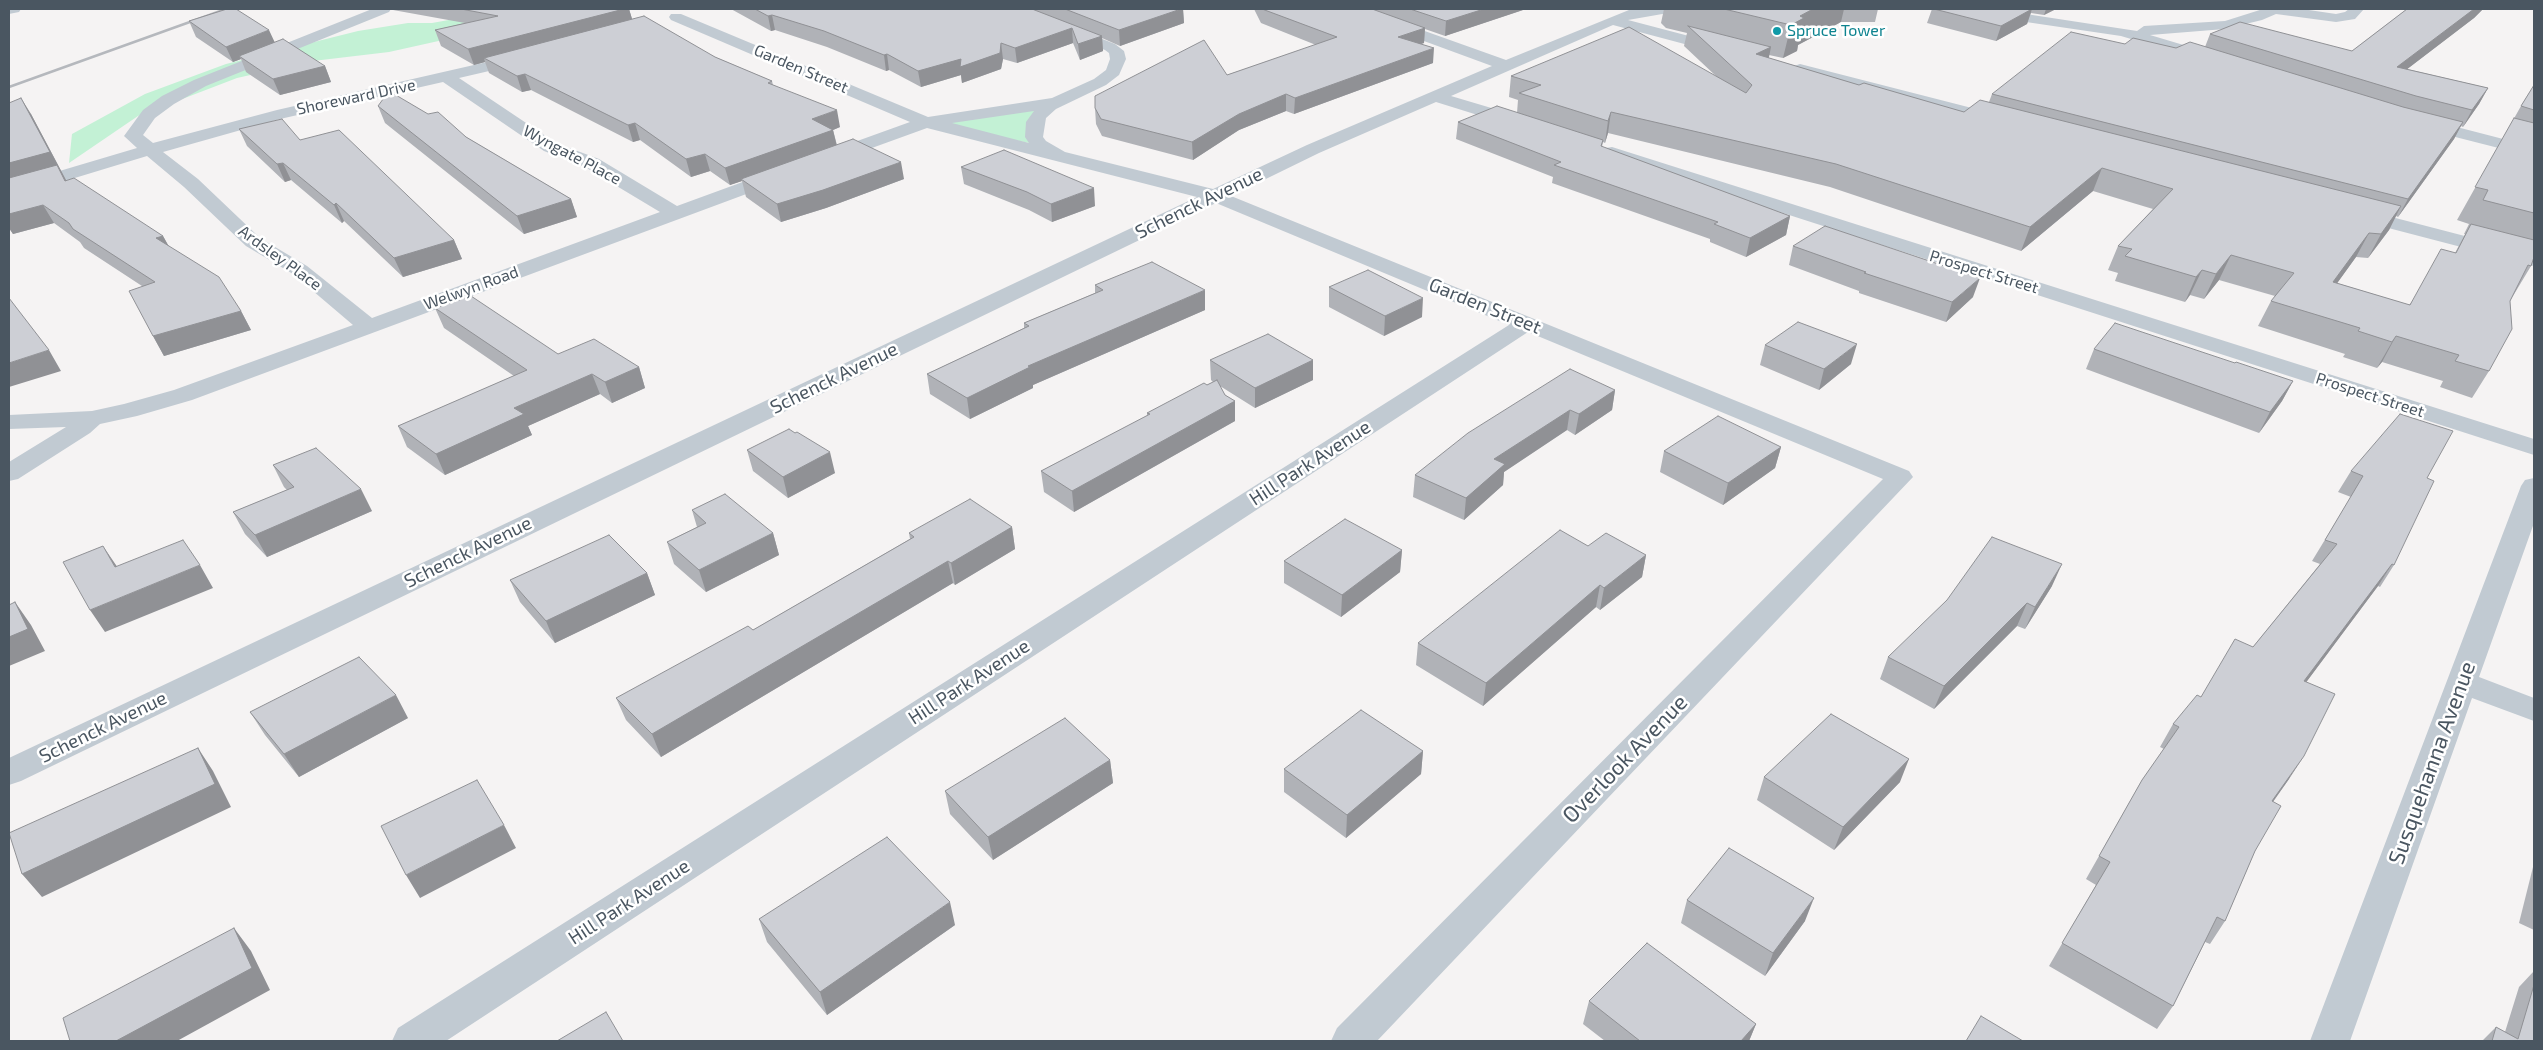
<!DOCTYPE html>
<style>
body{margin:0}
#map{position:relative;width:2543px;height:1050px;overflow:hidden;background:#f5f3f3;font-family:"Exo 2",sans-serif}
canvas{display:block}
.frame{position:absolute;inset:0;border:10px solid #4a5661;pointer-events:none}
</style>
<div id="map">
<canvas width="2543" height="1050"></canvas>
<div class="frame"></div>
</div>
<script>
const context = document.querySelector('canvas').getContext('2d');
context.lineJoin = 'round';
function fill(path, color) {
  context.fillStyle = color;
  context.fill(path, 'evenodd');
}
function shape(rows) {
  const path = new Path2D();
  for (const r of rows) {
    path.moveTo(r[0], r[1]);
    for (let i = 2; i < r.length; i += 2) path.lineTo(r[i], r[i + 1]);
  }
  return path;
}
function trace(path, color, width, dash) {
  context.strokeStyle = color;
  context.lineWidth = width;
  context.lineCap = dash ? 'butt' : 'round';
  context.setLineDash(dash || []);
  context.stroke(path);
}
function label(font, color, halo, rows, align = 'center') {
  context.font = font + ' "Exo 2",sans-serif';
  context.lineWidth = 5;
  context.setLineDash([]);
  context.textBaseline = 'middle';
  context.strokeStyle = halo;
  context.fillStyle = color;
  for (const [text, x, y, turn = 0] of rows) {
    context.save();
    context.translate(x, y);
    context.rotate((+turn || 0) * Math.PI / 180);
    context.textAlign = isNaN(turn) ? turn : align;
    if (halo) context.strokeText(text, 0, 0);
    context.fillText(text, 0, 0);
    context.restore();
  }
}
const green = shape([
 [471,16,479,32,389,52,313,61,237,78,138,116,69,163,72,134,145,94,226,64,358,31,408,23,432,23],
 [1045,109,1039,145,926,122]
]);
const minor = shape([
 [372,9,391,9,389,12,206,86,174,104,155,118,143,135,153,143,277,110,522,54,528,56,530,59,528,62,459,78,556,143,599,159,677,206,770,172,777,170,784,172,786,176,784,180,192,400,137,416,100,424,90,433,18,479,9,481,9,462,66,427,9,429,9,415,92,411,124,404,174,390,353,325,293,274,246,246,184,187,147,156,9,198,9,186,137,148,124,136,143,110,162,96,194,80,372,9],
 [443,82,544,151,585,167,660,212,372,318,307,266,260,238,198,179,163,152,280,119,443,82],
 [1007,9,1026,9,1115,44,1124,51,1126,59,1119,75,1106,85,1056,109,1046,118,1043,137,1046,141,1065,152,1213,189,1307,145,1492,66,1345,12,1343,9,1363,9,1506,60,1629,10,1675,9,1668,13,1628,20,1727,46,1730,49,1727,52,1722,54,1613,25,1451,96,1525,118,1528,122,1525,126,1513,126,1436,102,1319,153,1231,196,1909,471,1913,477,1377,1041,1331,1041,1337,1028,1883,479,1528,332,446,1041,392,1041,398,1028,1509,325,1216,203,21,781,9,785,9,758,1197,197,927,128,836,161,824,161,821,157,824,153,910,122,671,20,669,17,671,14,681,14,928,117,1052,98,1094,79,1106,70,1110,59,1109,53,1105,50,1009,12,1007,9],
 [1034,111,1026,122,1025,137,1029,143,952,123,1034,111],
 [1958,9,1993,9,2137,31,2144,26,2225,21,2263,9,2302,9,2336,14,2345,12,2349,9,2364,9,2355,19,2336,22,2276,14,2262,20,2225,29,2150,35,2217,55,2219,58,2217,61,2211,63,2121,36,1965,13,1958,9],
 [1800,64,2007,117,2010,121,2007,125,2001,126,1794,72,1792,69,1794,66,1800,64],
 [2422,118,2534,147,2534,157,2416,127,2413,123,2416,119,2422,118],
 [1612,147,2534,439,2534,455,1606,156,1603,152,1606,148,1612,147],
 [2357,208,2534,254,2534,266,2350,218,2347,214,2350,210,2357,208],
 [2534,478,2534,523,2479,677,2534,698,2534,721,2472,698,2350,1041,2310,1041,2521,486,2525,480,2534,478]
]);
const tertiary = shape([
 [9,9,21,9,19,12,9,14,9,9]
]);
const rail = shape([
 [9,87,226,9]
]);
const wall = shape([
 [392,9,629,9,632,19,715,57,772,81,773,85,840,127,833,130,837,145,904,179,826,208,781,222,746,197,742,181,730,185,710,171,691,177,640,140,633,142,531,90,522,92,489,73,485,62,474,65,441,46,435,30,465,23,393,10],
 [731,9,1183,9,1184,23,1120,46,1102,38,1103,51,1080,60,1073,43,1017,63,1003,59,1001,69,962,83,961,75,921,87,889,70,886,71,827,47,775,30,771,31],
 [1254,9,1526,9,1445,36,1425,29,1424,43,1421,44,1433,63,1294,114,1286,111,1239,130,1193,160,1102,136,1096,124,1095,108,1227,75,1316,45,1261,23],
 [1664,9,1878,9,1875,22,1841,22,1798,45,1797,51,1783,58,1769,55,1769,58,1859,85,1964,112,1989,102,1992,94,2125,44,2176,48,2205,47,2210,34,2352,51,2407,9,2483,9,2474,18,2407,69,2488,88,2479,104,2463,127,2461,126,2454,139,2398,217,2396,216,2389,230,2368,258,2356,257,2337,283,2409,305,2455,253,2465,234,2464,234,2469,224,2457,220,2521,106,2534,85,2534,257,2531,266,2510,301,2489,371,2472,398,2440,387,2443,381,2382,362,2377,368,2343,357,2345,354,2258,326,2271,301,2275,296,2219,280,2204,299,2190,295,2185,302,2115,281,2118,273,2108,270,2118,246,2153,209,2093,191,2021,251,1830,187,1608,133,1605,143,1603,142,1602,147,1790,216,1786,235,1746,257,1710,242,1710,239,1552,183,1553,177,1456,139,1458,122,1517,113,1518,100,1509,97,1511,76,1717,77,1684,46,1687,33,1666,28,1661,23],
 [1932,9,2056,9,2044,15,2031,13,2027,24,1996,41,1927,23],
 [189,21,274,42,325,66,331,82,280,95,246,72,241,59,233,62,196,37],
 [9,103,31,114,66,180,163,236,168,245,241,311,251,330,164,356,153,336,142,286,84,248,80,242,54,223,13,234,9,228],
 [378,106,466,137,571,199,577,217,524,234,385,123],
 [239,129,300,140,454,240,462,259,403,277,344,221,342,223,291,180,285,182,247,146],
 [961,167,1095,206,1052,222,1029,210,964,184],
 [1793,246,1973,297,1946,322,1859,293,1859,291,1789,265],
 [1095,285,1205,310,1033,385,1033,388,970,419,930,394,927,374,1024,328,1024,323,1095,293],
 [1329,287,1422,317,1384,336,1329,307],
 [435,308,558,354,639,367,645,388,612,403,600,394,528,426,532,435,445,475,407,447,398,426,514,376,444,328],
 [1765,345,1851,364,1819,390,1760,365],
 [2094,349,2235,363,2293,381,2282,401,2259,433,2086,369],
 [1210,360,1313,360,1313,380,1255,408,1220,386,1225,395,1235,401,1235,421,1074,512,1044,492,1041,471,1147,416,1147,413,1213,382,1211,380],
 [1615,390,1612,410,1575,435,1567,430,1504,472,1503,485,1464,520,1413,497,1415,475],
 [795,433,835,473,788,498,753,471,747,450],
 [1781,447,1775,468,1723,505,1660,472,1664,451],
 [273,465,372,511,267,557,245,534,233,512,287,490,284,487],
 [2351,471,2427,478,2394,565,2380,587,2378,586,2306,682,2289,779,2273,802,2255,851,2225,921,2210,944,2205,942,2173,1006,2157,1029,2049,966,2096,885,2086,879,2142,780,2164,749,2160,747,2173,724,2253,647,2320,564,2312,561,2351,497,2338,492],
 [692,510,773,533,779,555,706,592,674,564,667,542,697,527],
 [1012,527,1015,549,955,585,953,583,661,757,626,720,616,698,753,630,910,539,909,533],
 [1588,546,1646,555,1642,577,1600,610,1596,607,1483,706,1416,665,1418,643],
 [1402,550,1400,572,1341,617,1284,583,1284,561],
 [647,573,655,595,555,643,520,602,510,580],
 [2052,586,2025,629,2017,626,1934,709,1880,679,1888,657],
 [250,712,408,718,299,777,265,735],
 [1423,751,1421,774,1346,838,1284,792,1284,769],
 [1110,760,1113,783,993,860,950,814,945,791],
 [1764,777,1900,782,1834,850,1757,800],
 [2534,863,2534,930,2519,923],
 [1687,900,1805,921,1765,976,1681,923],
 [759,919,955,925,827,1015,767,942],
 [2534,971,2534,1041,2482,1041,2496,1027,2505,1032,2519,987],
 [1589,1001,1756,1024,1749,1041,1605,1041,1583,1024]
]);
const shadedWall = shape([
 [613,9,629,9,633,22,484,58,485,62,474,65,468,49],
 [1181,9,1183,9,1184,23,1120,46,1119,30],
 [1484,9,1526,9,1445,36,1446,21],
 [1813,9,1844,9,1841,22,1798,45,1797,51,1783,58,1791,25,1800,16],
 [2032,9,2027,24,1996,41,2001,26],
 [2046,9,2056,9,2044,15],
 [2474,9,2483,9,2474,18,2389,83,2397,67],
 [772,15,775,30,771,31,768,16],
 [1072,28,1073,43,1017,63,1015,48],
 [1425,28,1424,43,1397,52,1398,37],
 [269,30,276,45,239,56,241,59,233,62,226,47],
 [1102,36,1103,51,1080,60,1078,44],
 [1001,43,1003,59,1001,69,962,83,961,75,921,87,918,71],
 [1771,47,1767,67,1756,54],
 [1434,48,1433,63,1294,114,1295,98],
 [887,54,889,70,886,71,884,55],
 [325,66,331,82,280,95,273,79],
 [525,74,531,90,522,92,517,76],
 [2488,88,2479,104,2463,127,2472,110],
 [1286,94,1286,111,1239,130,1193,160,1192,142,1239,114],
 [21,98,31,114,67,182,9,184,9,163],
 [837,110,840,127,833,130,837,147,741,179,742,181,730,185,725,168,812,119],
 [1611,112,1608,133,1605,143,1608,121],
 [2463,122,2454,139,2398,217,2408,199],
 [635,123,640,140,633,142,628,125],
 [705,154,710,171,691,177,686,159],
 [901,162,904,179,826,208,781,222,777,204],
 [283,163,291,180,285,182,277,164],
 [2102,168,2093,191,2021,251,2030,227],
 [1094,188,1095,206,1052,222,1051,204],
 [571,199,577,217,524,234,517,216],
 [336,203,344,221,342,223,334,205],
 [43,205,54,223,13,234,9,228,9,214],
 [2401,206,2389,230,2368,258,2381,234],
 [1790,216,1786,235,1746,257,1750,238],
 [2369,233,2356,257,2320,307,2333,282],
 [163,236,173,254,156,238],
 [454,240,462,259,403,277,394,258],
 [2231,255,2219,280,2204,299,2216,274],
 [2202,270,2190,295,2185,302,2196,277],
 [1980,278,1973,297,1946,322,1952,302],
 [1205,290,1205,310,1033,385,1033,388,970,419,967,398,1028,366],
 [1423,298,1422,317,1384,336,1385,316],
 [241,311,251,330,164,356,153,336],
 [2396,336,2382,362,2377,368,2392,342],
 [1857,344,1851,364,1819,390,1824,369],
 [49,350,61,371,9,387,9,363],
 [1313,360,1313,380,1255,408,1255,388],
 [639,367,645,388,612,403,605,382],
 [592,374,600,394,528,426,532,435,445,475,436,454,514,408],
 [2293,381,2282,401,2259,433,2270,412],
 [1615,390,1612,410,1575,435,1579,414],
 [1235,401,1235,421,1074,512,1072,491],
 [1570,410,1567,430,1504,472,1503,485,1464,520,1466,498,1494,459],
 [1781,447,1775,468,1723,505,1728,483],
 [830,452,835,473,788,498,783,477],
 [361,489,372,511,267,557,255,535],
 [1012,527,1015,549,955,585,951,563],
 [773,533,779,555,706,592,699,570],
 [103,546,118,568,115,567],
 [1402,550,1400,572,1341,617,1342,595],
 [1646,555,1642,577,1600,610,1604,588],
 [948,561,953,583,661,757,652,734],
 [2062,564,2052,586,2025,629,2035,607],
 [2392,564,2378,586,2290,704,2304,681],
 [200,565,213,588,105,632,90,610],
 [647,573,655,595,555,643,546,621],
 [1600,585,1596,607,1483,706,1486,683],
 [15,602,31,625,45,651,9,666,9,637],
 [2027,603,2017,626,1934,709,1944,686],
 [396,695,408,718,299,777,284,754],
 [198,748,213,771,231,807,42,897,22,874],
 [1423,751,1421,774,1346,838,1347,815],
 [2304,756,2289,779,2257,824,2272,801],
 [1909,759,1900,782,1834,850,1843,827],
 [1110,760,1113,783,993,860,988,837],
 [504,825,516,848,420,898,406,875],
 [1814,898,1805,921,1765,976,1773,953],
 [950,902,955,925,827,1015,820,992],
 [234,928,251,951,270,990,177,1041,116,1041],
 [1756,1024,1749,1041,1741,1041]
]);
const building = shape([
 [227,9,236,9,269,30,226,47,189,21,227,9],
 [461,9,624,9,468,49,435,30,498,16,461,9],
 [755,9,1032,9,1102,36,1078,44,1072,28,1015,48,1001,43,1000,53,960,67,961,59,918,71,887,54,884,55,824,31,772,15,768,16,755,9],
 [1065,9,1181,9,1119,30,1065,9],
 [1262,9,1372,9,1425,28,1398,37,1434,48,1295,98,1286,94,1239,114,1192,142,1101,119,1095,108,1095,96,1204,40,1227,75,1337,37,1262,9],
 [1410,9,1484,9,1446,21,1410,9],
 [1724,9,1813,9,1800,16,1804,18,1791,25,1724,9],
 [1934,9,2032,9,2001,26,1934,9],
 [2407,9,2474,9,2397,67,2488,88,2472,110,2416,96,2210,34,2240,22,2352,51,2407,9],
 [644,16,715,57,772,81,768,83,837,110,812,119,833,130,725,168,705,154,686,159,635,123,628,125,525,74,517,76,484,58,644,16],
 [1688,26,1771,47,1756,54,1859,85,1864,83,1964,112,1980,100,2401,206,2381,234,2369,233,2333,282,2410,305,2441,249,2456,253,2471,224,2534,240,2534,257,2531,266,2528,265,2510,301,2512,329,2489,371,2455,361,2459,355,2396,336,2392,342,2358,331,2360,328,2271,301,2294,273,2231,255,2216,274,2202,270,2196,277,2125,256,2132,249,2118,246,2173,189,2102,168,2030,227,1836,164,1611,112,1608,121,1519,93,1541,85,1511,76,1629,27,1746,93,1752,85,1688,26],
 [2071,32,2125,44,2133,38,2176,48,2190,42,2403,107,2463,122,2408,199,1992,94,2071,32],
 [283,39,325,66,273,79,239,56,283,39],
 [2534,85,2534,110,2521,106,2534,85],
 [389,91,428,114,438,112,466,137,571,199,517,216,378,106,389,91],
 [21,98,50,152,9,163,9,103,21,98],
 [1497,106,1603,140,1601,146,1790,216,1750,238,1714,224,1718,222,1554,165,1561,162,1458,122,1497,106],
 [2514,118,2534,123,2534,213,2483,200,2488,190,2475,187,2514,118],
 [282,119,300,140,339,130,454,240,394,258,336,203,334,205,283,163,277,164,239,129,282,119],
 [853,139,901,162,823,190,777,204,741,179,853,139],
 [1004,150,1094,188,1051,204,1027,192,961,167,1004,150],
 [57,165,65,181,74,178,163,236,156,238,219,277,241,311,153,336,129,291,155,282,73,229,69,223,43,205,9,214,9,178,57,165],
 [1825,226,1980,278,1952,302,1864,273,1866,272,1793,246,1825,226],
 [1152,262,1205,290,1028,366,1030,367,967,398,927,374,1029,326,1024,323,1103,290,1095,285,1152,262],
 [1368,270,1423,298,1385,316,1329,287,1368,270],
 [471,296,558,354,594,339,639,367,605,382,592,374,514,408,524,414,436,454,398,426,527,370,435,308,471,296],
 [9,298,49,350,9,363,9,298],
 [1798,322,1857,344,1824,369,1765,345,1798,322],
 [2115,323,2235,363,2236,362,2293,381,2270,412,2094,349,2115,323],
 [1268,334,1313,360,1255,388,1210,360,1268,334],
 [1570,369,1615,390,1579,414,1570,410,1494,459,1505,464,1466,498,1415,475,1468,433,1570,369],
 [1217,380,1225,395,1235,401,1072,491,1041,471,1150,414,1147,413,1204,383,1207,385,1217,380],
 [2400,414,2453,431,2427,478,2434,481,2394,565,2392,564,2304,681,2335,694,2304,756,2272,801,2281,806,2255,851,2225,921,2217,917,2173,1006,2062,943,2110,862,2099,856,2142,780,2179,727,2173,724,2197,695,2201,697,2235,639,2253,647,2337,544,2325,540,2363,476,2351,471,2400,414],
 [1718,416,1781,447,1728,483,1664,451,1718,416],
 [789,429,795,433,797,432,830,452,783,477,747,450,789,429],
 [316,448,361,489,255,535,233,512,294,487,273,465,316,448],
 [725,494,773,533,699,570,667,542,706,523,692,510,725,494],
 [970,499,1012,527,951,563,948,561,652,734,616,698,748,626,753,630,914,537,909,533,970,499],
 [1345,519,1402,550,1342,595,1284,561,1345,519],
 [1560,530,1588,546,1606,533,1646,555,1604,588,1600,585,1486,683,1418,643,1560,530],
 [609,535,647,573,546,621,510,580,609,535],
 [1992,537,2062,564,2035,607,2027,603,1944,686,1888,657,1947,600,1992,537],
 [183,540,200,565,90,610,63,562,103,546,115,567,183,540],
 [15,602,28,629,9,637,9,605,15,602],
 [359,657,396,695,284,754,250,712,359,657],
 [1361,710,1423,751,1347,815,1284,769,1361,710],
 [1831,714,1909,759,1843,827,1764,777,1831,714],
 [1065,718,1110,760,988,837,945,791,1065,718],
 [198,748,215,784,22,874,9,833,198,748],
 [477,780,504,825,406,875,381,826,477,780],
 [887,837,950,902,820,992,759,919,887,837],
 [1729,848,1814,898,1773,953,1687,900,1729,848],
 [234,928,252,968,116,1041,70,1041,63,1018,234,928],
 [1647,943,1756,1024,1741,1041,1640,1041,1589,1001,1647,943],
 [2534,985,2534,1041,2492,1041,2496,1027,2518,1039,2534,985],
 [606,1012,623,1041,557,1041,606,1012],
 [1981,1016,2023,1041,1966,1041,1981,1016]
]);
const markers = [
 [1777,31,5,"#0f9aa8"]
];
const farCulturenames = [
 ["Spruce Tower",1787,31]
];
const farStreetnames = [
 ["Garden Street",801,69,23],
 ["Shoreward Drive",356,97,-12],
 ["Wyngate Place",572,155,28],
 ["Ardsley Place",280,258,36],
 ["Prospect Street",1984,272,17],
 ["Welwyn Road",471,288,-20],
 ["Prospect Street",2370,395,18]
];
const streetNames = [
 ["Schenck Avenue",1199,203,-26],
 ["Garden Street",1485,306,22],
 ["Schenck Avenue",834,378,-26],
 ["Hill Park Avenue",1310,463,-33],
 ["Schenck Avenue",468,552,-26],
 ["Hill Park Avenue",969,682,-33],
 ["Schenck Avenue",103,727,-26],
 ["Hill Park Avenue",629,902,-33]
];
const nearStreetnames = [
 ["Overlook Avenue",1625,759,-46],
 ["Susquehanna Avenue",2432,763,-70]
];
fill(green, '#c3f1d5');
fill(minor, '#c1cad2');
fill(tertiary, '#c1cad2');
trace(rail, '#b5b8bd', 2.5);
fill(wall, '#b0b2b7');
fill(shadedWall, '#909195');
fill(building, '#cdcfd5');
trace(building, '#909195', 1);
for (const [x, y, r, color] of markers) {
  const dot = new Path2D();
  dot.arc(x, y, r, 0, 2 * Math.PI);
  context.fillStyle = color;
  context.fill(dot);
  trace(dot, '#fff', 2);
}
label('16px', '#0d838f', '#fff', farCulturenames, 'left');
label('16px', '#4a5661', '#fff', farStreetnames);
label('19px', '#4a5661', '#fff', streetNames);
label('22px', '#4a5661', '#fff', nearStreetnames);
</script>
